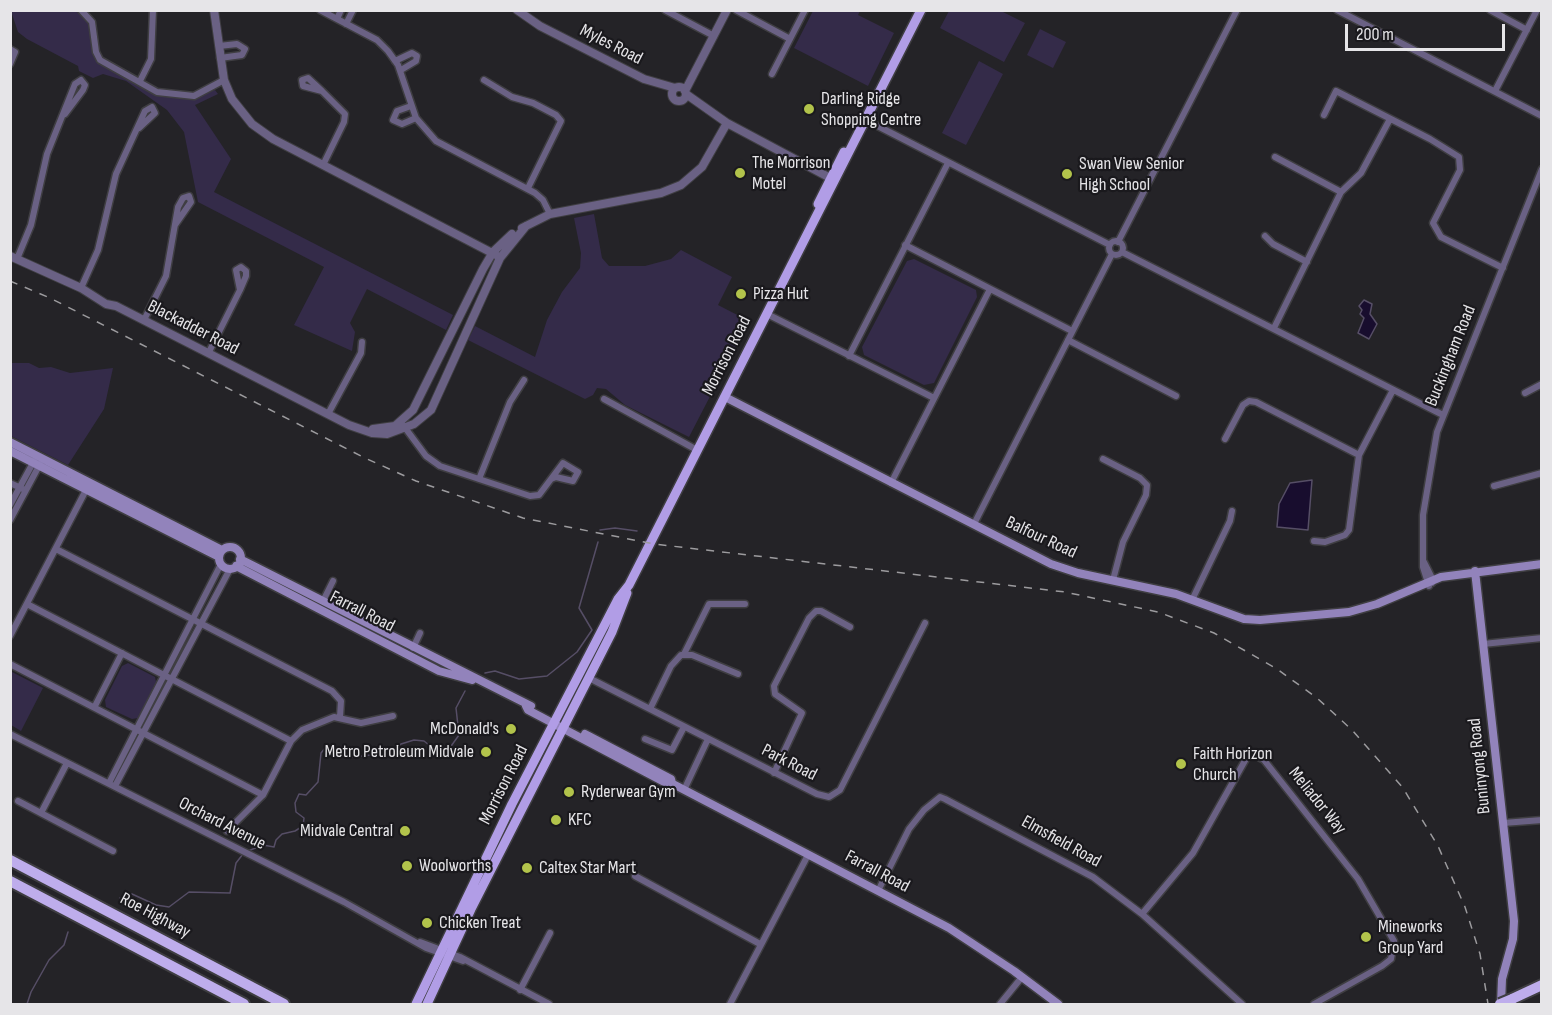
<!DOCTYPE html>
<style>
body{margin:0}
#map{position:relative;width:1552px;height:1015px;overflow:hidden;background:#242327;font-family:"Sofia Sans Condensed",sans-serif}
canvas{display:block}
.frame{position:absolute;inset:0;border:12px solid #e6e5e8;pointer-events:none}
.scale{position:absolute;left:1345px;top:24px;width:160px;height:27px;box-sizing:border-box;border:3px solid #e6e5e8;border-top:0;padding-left:8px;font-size:18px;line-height:21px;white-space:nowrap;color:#e6e5e8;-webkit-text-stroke:4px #1a191d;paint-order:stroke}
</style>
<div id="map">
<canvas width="1552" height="1015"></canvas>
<div class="frame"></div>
<div class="scale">200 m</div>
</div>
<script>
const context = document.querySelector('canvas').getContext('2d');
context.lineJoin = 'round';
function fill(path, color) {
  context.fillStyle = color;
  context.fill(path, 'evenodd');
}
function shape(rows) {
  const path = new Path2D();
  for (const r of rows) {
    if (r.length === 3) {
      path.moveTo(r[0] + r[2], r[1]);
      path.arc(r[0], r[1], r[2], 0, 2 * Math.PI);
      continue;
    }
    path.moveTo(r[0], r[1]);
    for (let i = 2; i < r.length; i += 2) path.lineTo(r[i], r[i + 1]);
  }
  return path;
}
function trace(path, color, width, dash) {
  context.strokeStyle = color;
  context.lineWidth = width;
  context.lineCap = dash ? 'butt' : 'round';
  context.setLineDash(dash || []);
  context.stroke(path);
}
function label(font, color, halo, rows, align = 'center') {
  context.font = font + ' "Sofia Sans Condensed",sans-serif';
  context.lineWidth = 4.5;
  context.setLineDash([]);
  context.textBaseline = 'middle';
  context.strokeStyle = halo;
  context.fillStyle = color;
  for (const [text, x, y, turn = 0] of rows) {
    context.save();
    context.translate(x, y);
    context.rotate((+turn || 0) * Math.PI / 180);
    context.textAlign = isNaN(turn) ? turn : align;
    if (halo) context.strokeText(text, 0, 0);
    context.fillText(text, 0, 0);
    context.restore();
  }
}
const green = shape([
 [74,10,89,21,93,54,103,66,128,77,160,95,189,99,215,90,218,94,195,105,231,159,214,192,453,315,446,330,367,289,350,323,355,332,352,351,294,325,324,267,198,202,184,132,167,110,126,81,103,74,93,78,79,71,78,66,27,39,18,32,11,11],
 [813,11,860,11,858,15,894,33,868,86,794,48],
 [949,11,1001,11,1025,23,1004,62,940,28],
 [1040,29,1066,42,1053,68,1027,55],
 [979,61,1003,74,966,145,942,133],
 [594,214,602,258,609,266,645,266,671,259,681,250,732,277,718,305,749,321,689,437,625,405,606,389,597,388,593,395,585,399,468,340,475,326,535,357,547,320,562,292,580,268,581,253,574,218],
 [914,259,976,290,977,297,934,383,924,385,864,355,862,347,907,261],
 [11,363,29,363,39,368,51,367,70,373,113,368,104,409,68,465,11,436],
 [128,663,155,677,156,682,138,718,132,719,106,707,105,700,122,666],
 [10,671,43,688,21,731,11,725]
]);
const water = shape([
 [1364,300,1372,304,1370,314,1377,324,1369,339,1358,333,1364,318,1360,314,1362,310,1359,306,1364,300],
 [1312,480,1308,530,1277,527,1279,504,1290,483,1312,480]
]);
const stream = shape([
 [600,530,615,528,637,531],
 [485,673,495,671,519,679,547,676,577,652,592,630,579,608,598,542],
 [248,851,263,845,274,847,276,840,282,834,295,831,303,826,304,818,296,812,295,803,299,794,306,795,318,782,321,753,326,747,344,747,345,754,351,757,392,753,401,744,414,740,424,741,434,749,449,749,459,735,456,708,465,691],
 [120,898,132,894,156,905,169,907,189,892,230,893,236,863,243,854],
 [27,1004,31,992,49,960,64,945,68,932]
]);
const minor = shape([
 [81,10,92,22,96,52,100,60,157,92,194,96,224,80],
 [320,10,377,40,388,51,398,65,416,118,436,141,535,193,543,200,550,214],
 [665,10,714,36],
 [736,10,790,39],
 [1337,10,1542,116],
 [1490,10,1527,30],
 [337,19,341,10],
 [346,24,353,10],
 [219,46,237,44,245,49,242,55,220,58],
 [10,49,15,52,10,64],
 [395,61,412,53,417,56,416,61,401,70],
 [772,74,805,10],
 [484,80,512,97,533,103,556,115,561,121,528,188],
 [140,81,151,59,153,10],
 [322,91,308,78,302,80,303,86,322,91,345,114,344,122,323,165],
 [1495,91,1537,10],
 [411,106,397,111,393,120,402,124,416,118],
 [1324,115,1336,91,1430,139,1459,157,1460,170,1433,223,1441,237,1503,268],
 [862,118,1110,245],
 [1341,192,1361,173,1390,119],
 [1265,236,1273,244,1307,262],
 [1116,248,7],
 [1118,242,1237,10],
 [905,245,1072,331],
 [1122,252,1443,415],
 [17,259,31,225,47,154,75,84,81,80,85,85,83,90,65,114],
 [81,288,98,250,116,174,145,111,152,107,155,113,139,128],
 [767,314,934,398],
 [144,320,166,276,178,207,183,198,189,196,191,202,175,225],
 [1274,328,1341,192,1275,157],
 [1068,340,1176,396],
 [209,352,240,290,236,270,241,267,246,271,246,276,240,290],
 [849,356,948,163],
 [1525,393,1542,384],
 [604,399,697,450],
 [328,414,361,353,362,342],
 [403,425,426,456,440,466,530,496,539,495,551,479,556,477,573,481,578,472,563,463,551,479],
 [1225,439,1243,405,1249,401,1256,402,1359,455],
 [1103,459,1140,478,1147,485,1146,495,1123,542,1113,580],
 [479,479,510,402,524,380],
 [10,483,23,489],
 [891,483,990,289],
 [1494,486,1542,473],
 [10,505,34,461],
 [10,520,40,464],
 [974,524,1112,254],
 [1314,541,1325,542,1345,535,1349,530,1359,455,1393,390],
 [56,549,332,691,341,701,340,717],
 [1424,562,1433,580,1432,583],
 [1429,586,1423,567,1423,515,1437,432,1542,169],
 [1192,600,1230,521,1232,511],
 [323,601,333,581],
 [27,604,291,741],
 [10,636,86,490],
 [1483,644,1542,638],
 [413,648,420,633],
 [684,654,709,604,745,604],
 [10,664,263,795],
 [589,678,817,794,829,797,840,790,925,623],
 [95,706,122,653],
 [650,709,671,666,681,655,692,655,738,674],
 [10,734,344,902,426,948,463,961],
 [645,739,672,750,684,727],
 [774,773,802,713,775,694,774,686,809,618,816,611,821,611,850,627],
 [109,783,221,564],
 [115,786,230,569],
 [684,790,708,739],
 [18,801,113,851],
 [41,813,67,763],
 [1503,823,1542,820],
 [227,831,263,795,291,741,302,730,334,717,361,723,393,716],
 [635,876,760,944],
 [878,891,909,829,924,810,940,797,945,799,1093,877,1142,914,1242,1004],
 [1142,914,1193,853,1247,757,1255,755,1264,760,1358,879,1394,941,1391,959,1382,966,1314,1004],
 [420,942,460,957,549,1004],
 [520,990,550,933],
 [730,1004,808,855],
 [1000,1004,1022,977]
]);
const tertiary = shape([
 [214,10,224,80,232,99,252,124,273,139,496,255],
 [517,10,540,26,644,79,675,88],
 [679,94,7],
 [685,91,727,10],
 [686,94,727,123,834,180],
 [522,228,550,214,661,193,681,185,702,167,727,123],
 [10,256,81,288,106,304,116,306,349,425,372,433,387,434,414,424,431,410,500,258,526,226],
 [373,429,395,426,413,410,483,269,493,252,512,234]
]);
const secondary = shape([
 [725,397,1051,564,1078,573,1176,594,1244,619,1260,620,1349,612,1377,604,1441,577,1542,564],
 [10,442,222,550],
 [10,451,219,557],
 [230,558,11],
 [240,559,531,706],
 [236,566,439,671,472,680],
 [1475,571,1514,921,1513,939,1502,979,1501,1004],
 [526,706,528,710,668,784,673,784,949,928,1014,971,1058,1004],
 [585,734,671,779,672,783]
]);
const primary = shape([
 [818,204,844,152],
 [416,1004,512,804,618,599,629,585,921,10],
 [427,1004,471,909,612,632,627,593]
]);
const trunk = shape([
 [10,860,284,1004],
 [10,881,244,1004],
 [1512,999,1542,985]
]);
const rail = shape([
 [10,281,50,298,365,458,416,481,523,518,654,544,1065,592,1158,612,1214,633,1277,669,1317,698,1352,730,1403,788,1438,846,1465,907,1480,954,1488,1004]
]);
const trunkBridge = shape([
 [1500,1004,1512,999]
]);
const markers = [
 [809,109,6,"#b2c34b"],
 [740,173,6,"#b2c34b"],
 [1067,174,6,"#b2c34b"],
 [741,294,6,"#b2c34b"],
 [511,729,6,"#b2c34b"],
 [486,752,6,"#b2c34b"],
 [1181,764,6,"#b2c34b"],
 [569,792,6,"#b2c34b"],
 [556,820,6,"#b2c34b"],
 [405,831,6,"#b2c34b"],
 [407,866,6,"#b2c34b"],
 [527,868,6,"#b2c34b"],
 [427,923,6,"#b2c34b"],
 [1366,937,6,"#b2c34b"]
];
const streetNames = [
 ["Myles Road",611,45,27],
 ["Blackadder Road",193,328,27],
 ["Morrison Road",727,356,-63],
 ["Buckingham Road",1451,356,-68],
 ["Balfour Road",1041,538,25],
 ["Farrall Road",362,612,27],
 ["Park Road",789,763,27],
 ["Buninyong Road",1480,766,-96],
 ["Morrison Road",504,785,-63],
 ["Meliador Way",1317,801,51],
 ["Orchard Avenue",222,824,27],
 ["Elmsfield Road",1061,842,29],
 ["Farrall Road",877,872,28],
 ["Roe Highway",155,916,28]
];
const poiNames = [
 ["Darling Ridge",821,99],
 ["Shopping Centre",821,120],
 ["The Morrison",752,163],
 ["Motel",752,184],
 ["Swan View Senior",1079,164],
 ["High School",1079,185],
 ["Pizza Hut",753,294],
 ["McDonald's",499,729,"right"],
 ["Metro Petroleum Midvale",474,752,"right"],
 ["Faith Horizon",1193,754],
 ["Church",1193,775],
 ["Ryderwear Gym",581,792],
 ["KFC",568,820],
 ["Midvale Central",393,831,"right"],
 ["Woolworths",419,866],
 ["Caltex Star Mart",539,868],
 ["Chicken Treat",439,923],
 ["Mineworks",1378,927],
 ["Group Yard",1378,948]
];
fill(green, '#342b49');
fill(water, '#180d2e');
trace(water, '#564e66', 1.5);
trace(stream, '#564e66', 1.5);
trace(minor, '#3f3e42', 9);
trace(tertiary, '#3f3e42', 10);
trace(secondary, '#3f3e42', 11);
trace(primary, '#3f3e42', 12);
trace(trunk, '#3f3e42', 14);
trace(minor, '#6a6184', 6);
trace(tertiary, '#6a6184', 8);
trace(secondary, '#9283bb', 8);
trace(primary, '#b19de6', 9);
trace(trunk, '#beadec', 10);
trace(rail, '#9c9b9e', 1.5, [8, 8]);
trace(trunkBridge, '#3f3e42', 14, []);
trace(trunkBridge, '#beadec', 10);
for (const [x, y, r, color] of markers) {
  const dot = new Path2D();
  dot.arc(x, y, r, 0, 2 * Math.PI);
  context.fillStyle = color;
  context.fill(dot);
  trace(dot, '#1a191d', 2);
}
label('18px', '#e6e5e8', '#1a191d', streetNames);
label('18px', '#e6e5e8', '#1a191d', poiNames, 'left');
</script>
